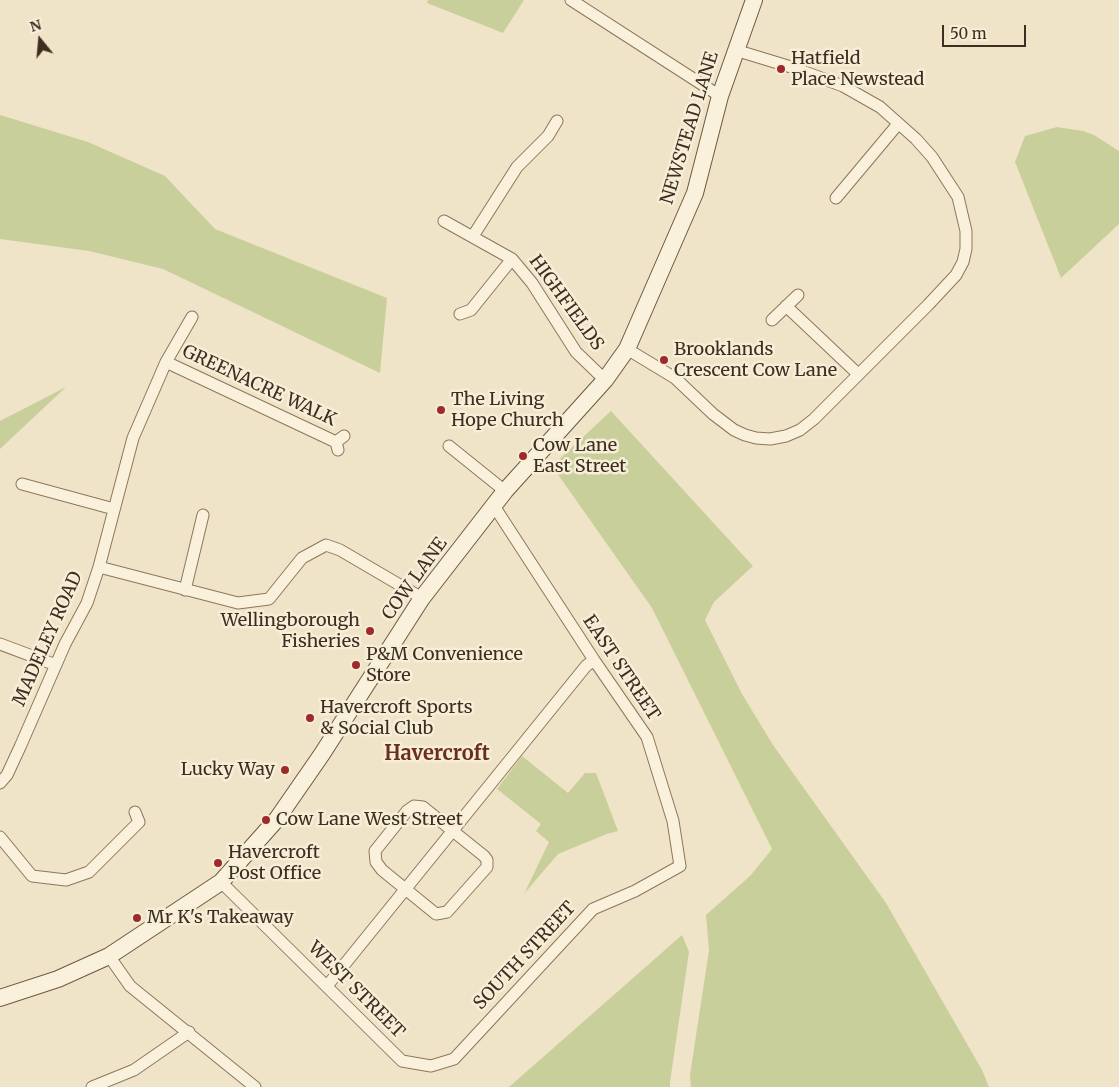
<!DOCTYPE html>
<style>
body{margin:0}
#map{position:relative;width:1119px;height:1087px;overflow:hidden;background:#f0e4c8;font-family:Merriweather,serif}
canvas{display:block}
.north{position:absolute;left:15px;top:15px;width:50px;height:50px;-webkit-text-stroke:4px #f7eed8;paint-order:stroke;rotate:343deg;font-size:14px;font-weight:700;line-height:20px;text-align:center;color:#3d2e20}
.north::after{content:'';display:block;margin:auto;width:18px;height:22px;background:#3d2e20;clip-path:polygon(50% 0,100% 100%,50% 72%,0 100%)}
.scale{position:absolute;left:942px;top:25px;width:84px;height:22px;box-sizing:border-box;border:2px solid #3d2e20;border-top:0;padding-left:6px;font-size:15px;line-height:18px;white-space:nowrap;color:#3d2e20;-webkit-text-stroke:4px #f7eed8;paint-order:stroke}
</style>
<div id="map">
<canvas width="1119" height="1087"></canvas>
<div class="north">N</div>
<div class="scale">50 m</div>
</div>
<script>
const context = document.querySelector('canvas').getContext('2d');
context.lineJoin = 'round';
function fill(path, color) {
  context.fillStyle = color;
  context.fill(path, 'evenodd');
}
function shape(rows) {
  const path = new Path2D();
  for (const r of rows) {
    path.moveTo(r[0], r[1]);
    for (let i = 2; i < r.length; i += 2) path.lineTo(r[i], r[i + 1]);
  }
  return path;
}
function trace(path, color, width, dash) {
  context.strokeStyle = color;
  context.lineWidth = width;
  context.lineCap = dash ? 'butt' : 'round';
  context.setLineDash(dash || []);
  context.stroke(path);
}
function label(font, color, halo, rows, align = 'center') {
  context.font = font + ' Merriweather,serif';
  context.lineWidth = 5;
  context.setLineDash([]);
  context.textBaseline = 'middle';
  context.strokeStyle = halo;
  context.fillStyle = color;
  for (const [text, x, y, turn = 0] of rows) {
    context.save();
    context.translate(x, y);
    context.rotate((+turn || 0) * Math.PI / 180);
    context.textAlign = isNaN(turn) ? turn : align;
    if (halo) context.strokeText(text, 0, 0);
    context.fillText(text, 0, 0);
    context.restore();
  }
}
const green = shape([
 [428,0,524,0,503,33,427,3],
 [0,115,88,142,165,176,215,229,387,298,380,373,163,269,89,251,0,239],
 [1057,127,1083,131,1094,135,1119,151,1119,224,1061,278,1015,162,1025,136],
 [66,387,0,449,0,421],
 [611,411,753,566,714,602,705,620,742,694,773,745,886,903,982,1070,989,1087,691,1087,690,1075,709,950,706,915,750,876,772,849,652,608,552,466],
 [522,756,568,793,585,773,596,773,618,831,607,834,558,854,524,894,549,842,536,831,541,824,497,789],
 [682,935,689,952,670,1082,670,1087,509,1087]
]);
const minor = shape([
 [571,0,720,96],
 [836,198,898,124],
 [444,221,512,259,532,283,576,352,605,380],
 [473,236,517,167,548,136,557,121],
 [786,306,858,374],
 [460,314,471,310,512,259],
 [772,320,798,295],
 [627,349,675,378,713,414,734,430,745,435,756,438,770,439,786,436,800,430,814,419,928,305,956,275,963,262,966,249,966,231,958,197,932,157,916,139,880,107,843,86,791,67,735,50],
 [166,362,336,442],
 [449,446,505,491],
 [338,450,336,442,344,436],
 [22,484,114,509],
 [99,567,133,438,166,362,192,317],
 [185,590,203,515],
 [0,644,56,665],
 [0,783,7,775,20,747,65,644,87,603,99,567,238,603,269,599,302,558,326,545,340,550,422,598],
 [414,806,423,807,484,856,487,860,487,867,447,912,436,914,382,870,376,862,375,851,407,811,414,806],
 [0,837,32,876,66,880,89,872,139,822,135,812],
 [221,882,402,1061,431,1066,454,1059,593,909,635,891,680,866,673,821,647,737,594,660,494,506],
 [109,956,130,986,255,1087],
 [327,986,586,666,594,660],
 [92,1087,134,1070,189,1032]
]);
const secondary = shape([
 [0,998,58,979,109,956,221,882,277,819,322,754,422,598,505,491,605,380,627,349,695,193,720,96,754,0]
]);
const markers = [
 [781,69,5,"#9e2a2b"],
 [664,360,5,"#9e2a2b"],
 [441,410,5,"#9e2a2b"],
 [523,456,5,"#9e2a2b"],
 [370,631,5,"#9e2a2b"],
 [356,665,5,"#9e2a2b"],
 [310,718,5,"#9e2a2b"],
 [285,770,5,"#9e2a2b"],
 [266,820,5,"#9e2a2b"],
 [218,863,5,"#9e2a2b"],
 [137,918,5,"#9e2a2b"]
];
const poiNames = [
 ["Hatfield",791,59],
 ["Place Newstead",791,80],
 ["Brooklands",674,350],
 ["Crescent Cow Lane",674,371],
 ["The Living",451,400],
 ["Hope Church",451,421],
 ["Cow Lane",533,446],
 ["East Street",533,467],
 ["Wellingborough",360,621,"right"],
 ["Fisheries",360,642,"right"],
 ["P&M Convenience",366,655],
 ["Store",366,676],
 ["Havercroft Sports",320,708],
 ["& Social Club",320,729],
 ["Lucky Way",275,770,"right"],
 ["Cow Lane West Street",276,820],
 ["Havercroft",228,853],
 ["Post Office",228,874],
 ["Mr K's Takeaway",147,918]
];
const streetNames = [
 ["NEWSTEAD LANE",690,128,-73],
 ["HIGHFIELDS",566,303,54],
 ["GREENACRE WALK",259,386,25],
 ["COW LANE",415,579,-54],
 ["MADELEY ROAD",48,639,-66],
 ["EAST STREET",621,668,56],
 ["SOUTH STREET",525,956,-47],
 ["WEST STREET",356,990,45]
];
const quarterNames = [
 ["Havercroft",437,754]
];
fill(green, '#c9cf9b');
trace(minor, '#8d765c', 13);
trace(secondary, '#6f573f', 18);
trace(minor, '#faf1dc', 11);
trace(secondary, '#faf1dc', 16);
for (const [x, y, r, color] of markers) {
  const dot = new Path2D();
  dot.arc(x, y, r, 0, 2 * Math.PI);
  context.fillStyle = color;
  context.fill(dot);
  trace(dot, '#f7eed8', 2);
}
label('18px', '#3d2e20', '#f7eed8', poiNames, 'left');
label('18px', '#3d2e20', '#f7eed8', streetNames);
label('bold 20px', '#6b2e1e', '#f7eed8', quarterNames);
</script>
